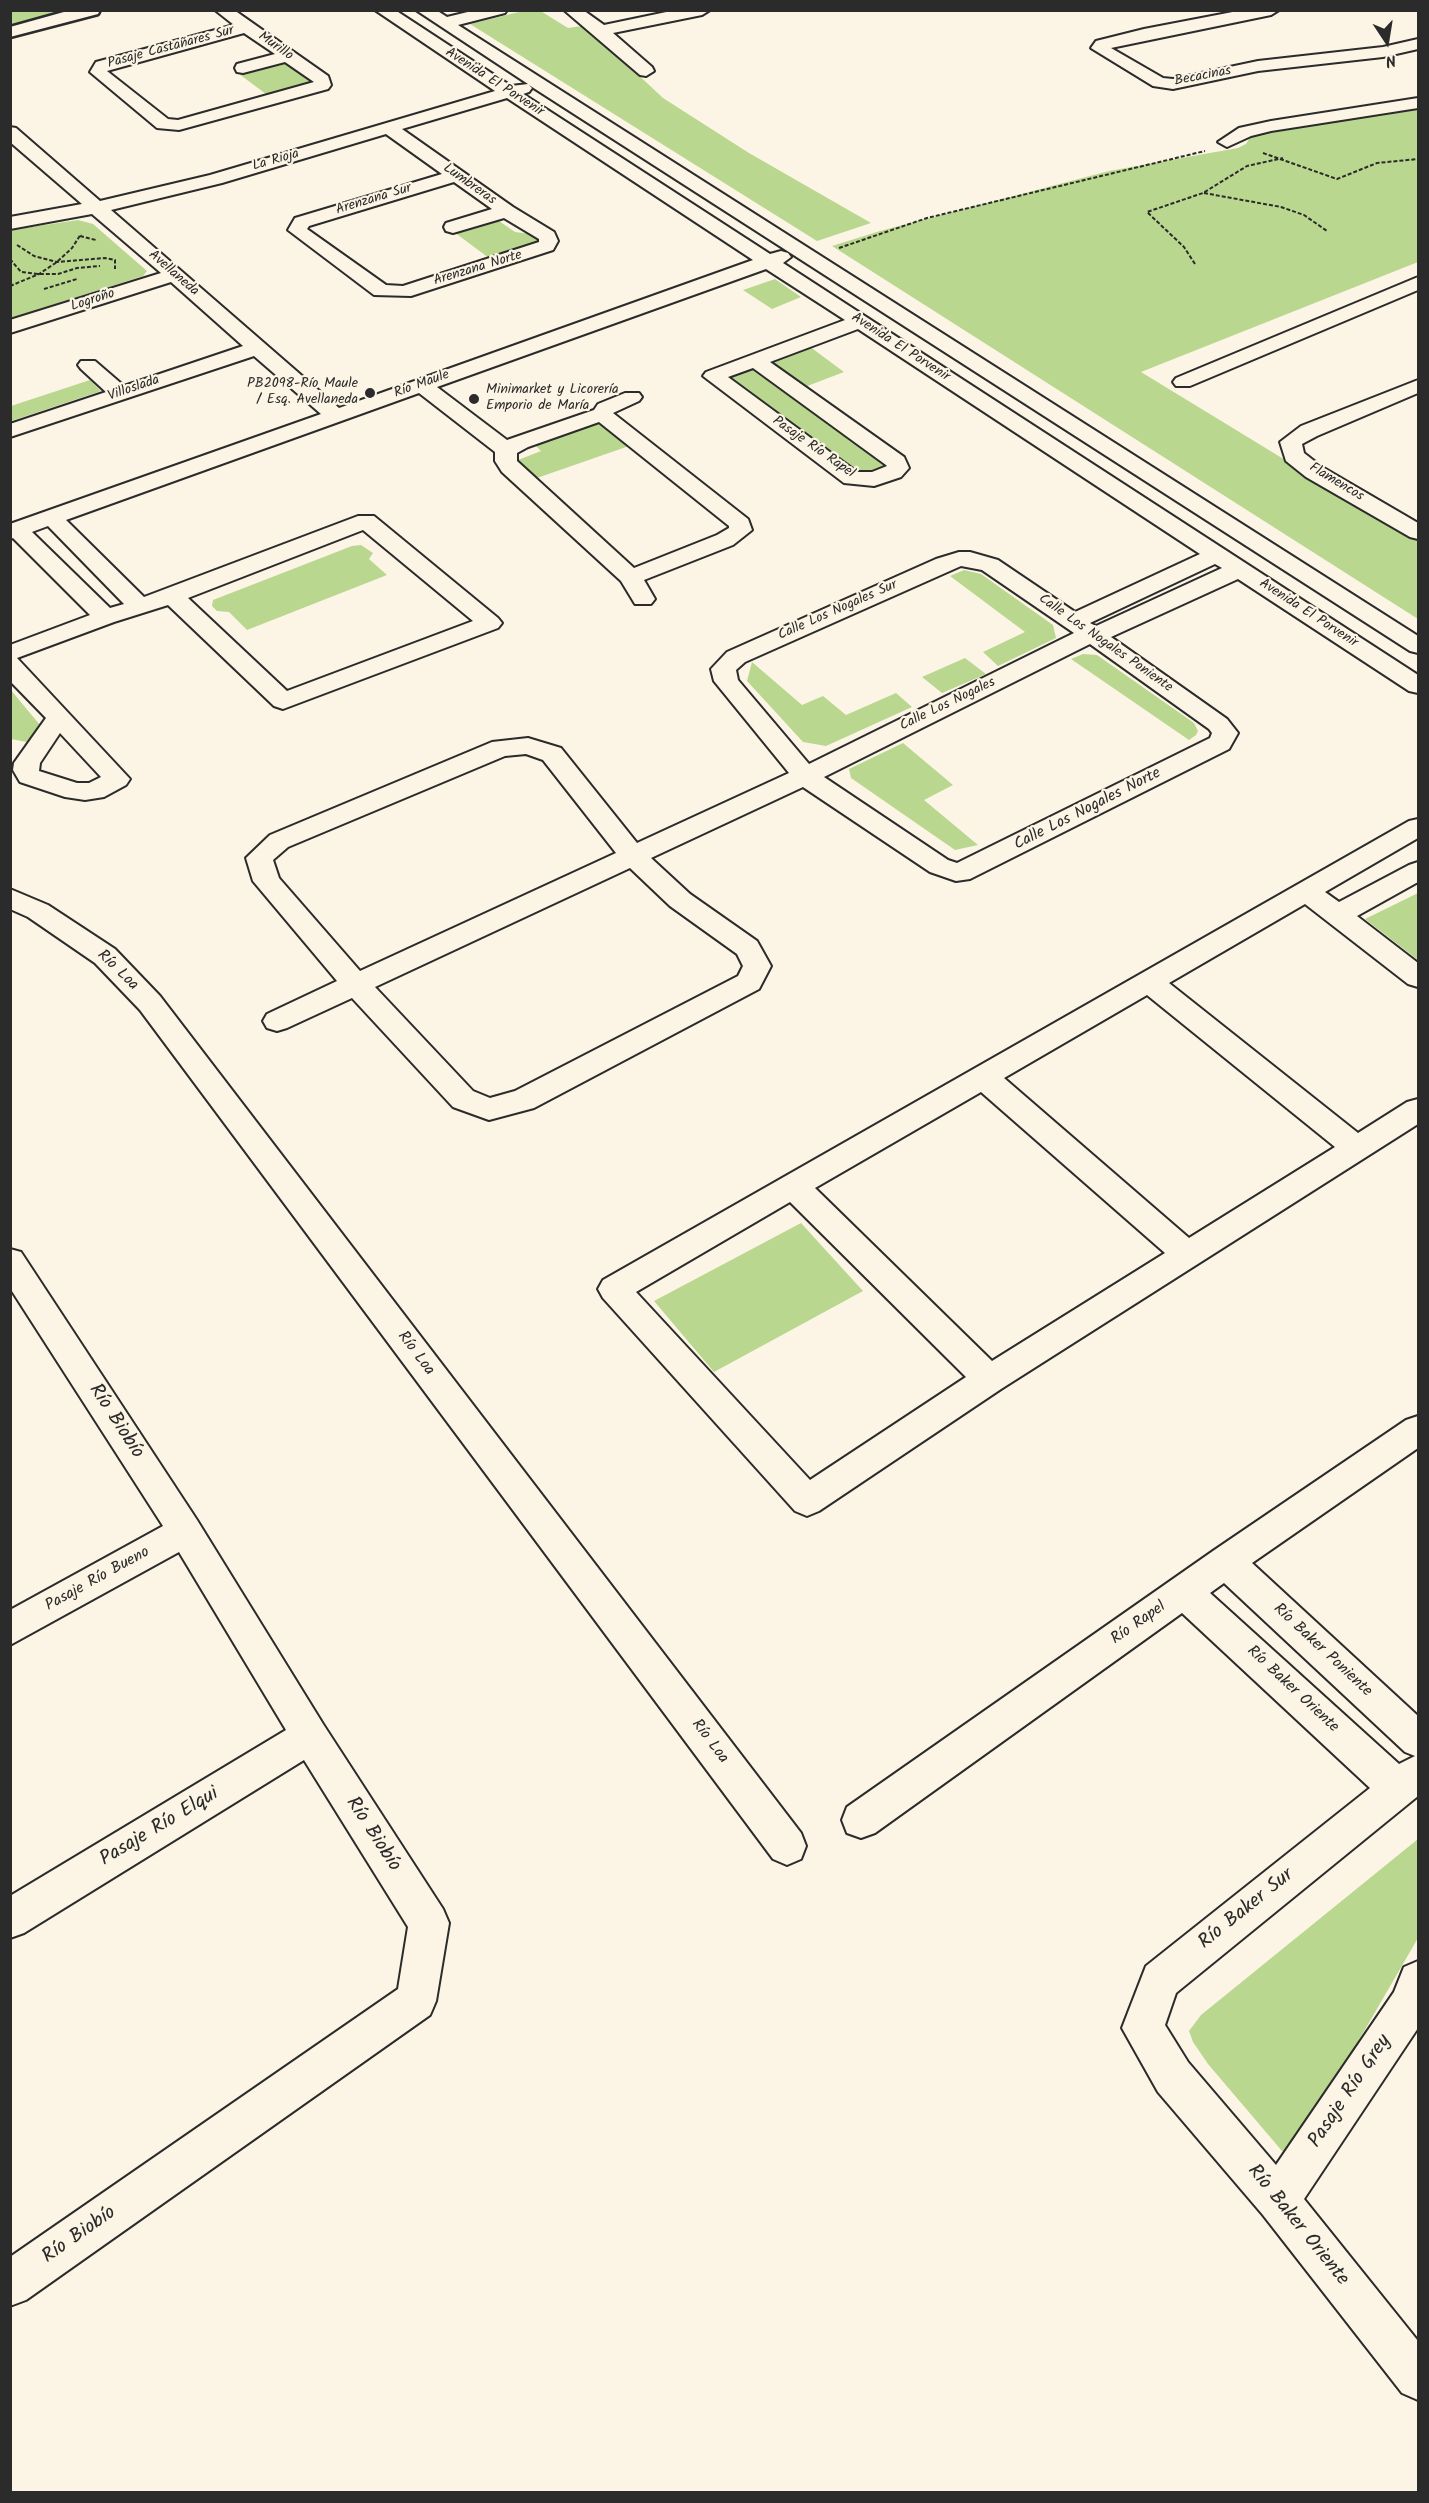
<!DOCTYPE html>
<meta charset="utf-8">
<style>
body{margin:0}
#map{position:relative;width:1429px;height:2503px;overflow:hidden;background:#fcf5e5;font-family:Kalam,sans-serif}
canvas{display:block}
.frame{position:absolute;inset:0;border:12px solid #2b2b2b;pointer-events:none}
.north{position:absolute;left:1357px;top:12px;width:60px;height:60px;-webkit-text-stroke:4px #fcf5e5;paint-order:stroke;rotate:168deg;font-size:16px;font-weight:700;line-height:24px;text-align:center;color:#2b2b2b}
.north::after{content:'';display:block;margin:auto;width:21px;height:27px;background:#2b2b2b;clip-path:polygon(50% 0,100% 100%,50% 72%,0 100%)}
</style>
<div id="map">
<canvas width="1429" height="2503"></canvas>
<div class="frame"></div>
<div class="north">N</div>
</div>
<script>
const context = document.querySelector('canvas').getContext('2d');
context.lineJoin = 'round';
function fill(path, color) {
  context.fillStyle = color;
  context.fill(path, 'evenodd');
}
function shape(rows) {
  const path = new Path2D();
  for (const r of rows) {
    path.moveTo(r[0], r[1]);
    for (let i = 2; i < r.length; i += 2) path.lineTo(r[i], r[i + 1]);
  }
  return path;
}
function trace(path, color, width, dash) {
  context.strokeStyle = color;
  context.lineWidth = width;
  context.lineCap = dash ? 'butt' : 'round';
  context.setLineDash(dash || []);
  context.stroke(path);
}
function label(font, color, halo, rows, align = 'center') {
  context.font = font + ' Kalam,sans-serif';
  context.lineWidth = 4.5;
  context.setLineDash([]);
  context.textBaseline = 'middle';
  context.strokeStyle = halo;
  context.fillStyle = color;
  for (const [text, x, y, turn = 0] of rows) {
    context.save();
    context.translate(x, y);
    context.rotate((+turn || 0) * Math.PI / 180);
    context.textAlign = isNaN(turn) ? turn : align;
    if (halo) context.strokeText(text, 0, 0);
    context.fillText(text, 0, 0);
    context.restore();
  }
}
const green = shape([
 [539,10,568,28,582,26,600,39,663,98,749,153,871,223,817,241,470,24,523,11],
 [11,11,78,11,11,28],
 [285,62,314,80,309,86,270,97,239,74],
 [1418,107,1418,262,1141,372,1418,541,1418,619,832,246,880,231,1109,171,1238,148,1246,144,1252,134],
 [496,219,515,232,531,234,539,239,536,248,493,261,454,232],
 [78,220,93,224,147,271,143,276,11,318,11,230],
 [775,279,801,297,772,309,743,290],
 [809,346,844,372,789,393,885,463,882,470,848,473,730,386,731,373],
 [90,380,101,391,11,421,11,406],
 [590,424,606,425,629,446,537,478,518,460,541,451,534,444],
 [361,545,373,553,369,559,387,575,247,630,229,612,217,611,212,606,213,600,352,546],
 [964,570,981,574,1053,625,1056,638,998,666,983,652,1025,632,950,576],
 [1083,654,1097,655,1194,723,1198,731,1196,735,1189,740,1071,659],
 [965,658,986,674,942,693,922,677],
 [752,662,802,705,823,696,846,715,896,693,912,707,826,746,803,742,747,681],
 [10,689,40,725,27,742,11,739],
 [903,743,953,785,924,800,978,845,955,850,851,778,849,769],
 [1418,893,1418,960,1365,919],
 [801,1223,863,1291,714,1372,654,1301],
 [1418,1839,1418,1938,1304,2135,1292,2150,1282,2151,1208,2064,1193,2042,1189,2031,1201,2015]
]);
const path = shape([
 [1263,153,1337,179,1377,163,1418,159],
 [1204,193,1281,207,1304,215,1327,231],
 [80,236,96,240],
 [17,245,34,256,57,262,105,258,115,260,115,269],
 [839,248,927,218,1205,151],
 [10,259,21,272,38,274,58,274,77,268,100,266],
 [1195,264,1184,247,1147,212,1203,193,1247,166,1283,158],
 [10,286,39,274,57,262,72,248,81,234],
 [44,289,77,279]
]);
const minor = shape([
 [215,10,234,10,328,76,331,85,328,89,179,130,157,128,90,72,96,62,234,25,215,10],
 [244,33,275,54,237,64,235,68,237,72,243,73,285,62,314,82,178,120,168,119,107,71,244,33],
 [375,10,395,10,511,86,528,84,416,10,436,10,447,17,476,10,507,10,505,13,458,25,1418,636,1418,653,1410,651,529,85,532,88,529,92,523,94,770,254,781,251,788,253,791,257,783,263,1418,675,1418,693,1409,691,1238,579,1111,637,1227,719,1238,733,1229,749,970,879,956,881,930,872,803,787,651,858,690,894,757,941,771,966,759,989,534,1108,489,1120,453,1107,352,998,287,1028,277,1031,267,1028,263,1021,267,1014,337,981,253,881,246,858,270,835,492,742,528,738,561,748,637,843,789,773,714,681,711,669,727,652,936,559,959,552,970,552,998,560,1075,612,1200,554,858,329,770,362,904,457,909,468,901,477,874,486,844,483,703,376,706,372,845,320,766,269,437,387,507,440,594,410,598,404,625,393,639,393,642,397,639,401,613,413,748,519,752,530,733,545,644,580,655,599,651,604,635,604,621,581,502,472,495,461,495,452,419,393,66,520,144,597,358,516,374,516,498,618,502,623,498,628,283,709,274,706,168,605,114,622,17,658,130,779,126,785,104,797,85,800,65,797,20,782,13,770,14,763,46,718,10,681,10,645,90,615,13,538,10,539,10,524,321,414,254,356,10,437,10,424,106,392,81,369,78,365,81,361,95,361,124,386,243,346,171,282,10,333,10,320,161,273,92,214,10,229,10,217,82,204,10,142,10,127,16,128,100,201,210,175,495,91,375,10],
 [507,98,753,260,339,408,111,210,222,183,386,134,442,174,295,218,288,230,374,295,411,296,553,250,558,241,554,232,513,207,402,129,507,98],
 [454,182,492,209,446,223,444,227,446,231,453,233,504,218,539,239,539,242,403,286,386,285,307,229,309,226,454,182],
 [753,368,886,465,887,466,872,472,857,472,728,377,753,368],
 [599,422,729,526,729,528,717,535,634,568,517,461,517,453,528,447,599,422],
 [48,526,124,604,110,608,32,532,48,526],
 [363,530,473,621,287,691,188,598,363,530],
 [1215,564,1222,568,1096,626,1090,623,1215,564],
 [961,566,982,570,1074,633,809,764,738,680,736,670,745,662,961,566],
 [1090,644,1209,729,1212,733,1210,738,957,863,948,860,824,777,1090,644],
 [60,733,101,777,89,783,77,783,39,771,40,763,60,733],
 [526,754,543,760,616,853,360,971,279,878,273,860,288,847,505,756,526,754],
 [630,868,670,906,737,954,743,966,738,976,515,1091,490,1098,473,1091,375,987,630,868],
 [564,10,583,10,604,25,676,10,710,10,702,15,613,33,652,67,654,71,646,76,640,75,564,10],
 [1243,10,1279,10,1271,15,1111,48,1163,78,1173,79,1258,61,1383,47,1418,39,1418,49,1383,57,1258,71,1173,89,1153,86,1091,48,1096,41,1144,29,1243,10],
 [1418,98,1418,108,1271,131,1251,136,1227,147,1218,142,1239,128,1271,121,1418,98],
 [1418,277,1418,290,1190,386,1176,386,1173,382,1176,378,1418,277],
 [1418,380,1418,393,1317,436,1302,444,1304,453,1322,467,1418,523,1418,539,1410,537,1306,477,1286,461,1280,442,1301,426,1418,380],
 [1418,819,1418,838,1325,892,1339,902,1409,865,1418,862,1418,882,1357,916,1418,963,1418,987,1408,984,1305,904,1169,983,1358,1133,1407,1102,1418,1099,1418,1124,1001,1389,819,1511,807,1516,795,1511,603,1298,598,1289,603,1280,1409,821,1418,819],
 [1147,995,1335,1147,1189,1238,1004,1078,1147,995],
 [981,1092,1165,1253,992,1361,815,1188,981,1092],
 [790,1202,966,1377,810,1480,636,1292,790,1202],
 [10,889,48,905,115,949,160,996,801,1833,806,1846,801,1859,787,1865,773,1859,140,1010,95,963,28,917,10,909,10,889],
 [10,1249,21,1252,197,1520,323,1724,443,1909,449,1923,436,2001,430,2015,26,2300,10,2306,10,2257,398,1989,408,1927,304,1760,24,1933,10,1938,10,1896,286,1730,179,1552,10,1645,10,1610,163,1526,10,1288,10,1249],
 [1418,1416,1418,1448,1252,1563,1418,1716,1418,1796,1176,1993,1165,2025,1188,2062,1276,2165,1394,1992,1404,1967,1418,1961,1418,2028,1304,2199,1418,2341,1418,2400,1402,2393,1263,2215,1158,2092,1122,2028,1146,1966,1370,1788,1182,1613,875,1833,861,1838,847,1833,842,1820,847,1807,1213,1551,1406,1420,1418,1416],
 [1224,1583,1405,1752,1415,1756,1399,1764,1210,1593,1224,1583]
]);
const tertiary = shape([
 [71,10,100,10,98,14,10,37,10,27,71,10]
]);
const markers = [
 [370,393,6,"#2b2b2b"],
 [474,399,6,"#2b2b2b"]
];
const farStreetnames = [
 ["Murillo",275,47,35],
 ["Pasaje Castañares Sur",171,48,-15],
 ["Becacinas",1203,77,-11],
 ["Avenida El Porvenir",494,83,33],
 ["La Rioja",276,161,-16],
 ["Lumbreras",469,185,35],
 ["Arenzana Sur",374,200,-17],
 ["Arenzana Norte",478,269,-17],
 ["Avellaneda",173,274,41],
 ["Logroño",93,301,-18],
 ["Avenida El Porvenir",900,348,33],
 ["Río Maule",422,385,-20],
 ["Villoslada",134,389,-19],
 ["Pasaje Río Rapel",813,448,35],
 ["Flamencos",1336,483,31],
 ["Calle Los Nogales Sur",838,611,-24],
 ["Avenida El Porvenir",1308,614,33],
 ["Calle Los Nogales Poniente",1105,644,35],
 ["Calle Los Nogales",948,705,-26]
];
const farPoinames = [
 ["PB2098-Río Maule",358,385],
 ["/ Esq. Avellaneda",358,401],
 ["Minimarket y Licorería",486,391,"left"],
 ["Emporio de María",486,407,"left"]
];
const streetNames = [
 ["Calle Los Nogales Norte",1088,810,-27],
 ["Río Loa",117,971,44],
 ["Río Loa",415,1354,53],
 ["Pasaje Río Bueno",98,1580,-29],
 ["Río Rapel",1139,1624,-35],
 ["Río Baker Poniente",1322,1651,43],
 ["Río Baker Oriente",1292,1690,43],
 ["Río Loa",709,1742,53]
];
const nearStreetnames = [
 ["Río Biobío",115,1422,57],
 ["Pasaje Río Elqui",160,1828,-31],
 ["Río Biobío",372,1835,57],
 ["Río Baker Sur",1247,1910,-39],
 ["Pasaje Río Grey",1351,2092,-56],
 ["Río Baker Oriente",1297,2226,51],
 ["Río Biobío",80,2236,-35]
];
fill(green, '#bad78f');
trace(minor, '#2b2b2b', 4);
trace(tertiary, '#2b2b2b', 5);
trace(path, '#2b2b2b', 2, [4, 2]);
fill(minor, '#fcf5e5');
fill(tertiary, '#fcf5e5');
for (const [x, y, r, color] of markers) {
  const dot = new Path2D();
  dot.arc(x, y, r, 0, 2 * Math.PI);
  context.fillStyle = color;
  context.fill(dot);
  trace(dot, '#fcf5e5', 2);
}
label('14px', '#2b2b2b', '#fcf5e5', farStreetnames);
label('14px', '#2b2b2b', '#fcf5e5', farPoinames, 'right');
label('16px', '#2b2b2b', '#fcf5e5', streetNames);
label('20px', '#2b2b2b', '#fcf5e5', nearStreetnames);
</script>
